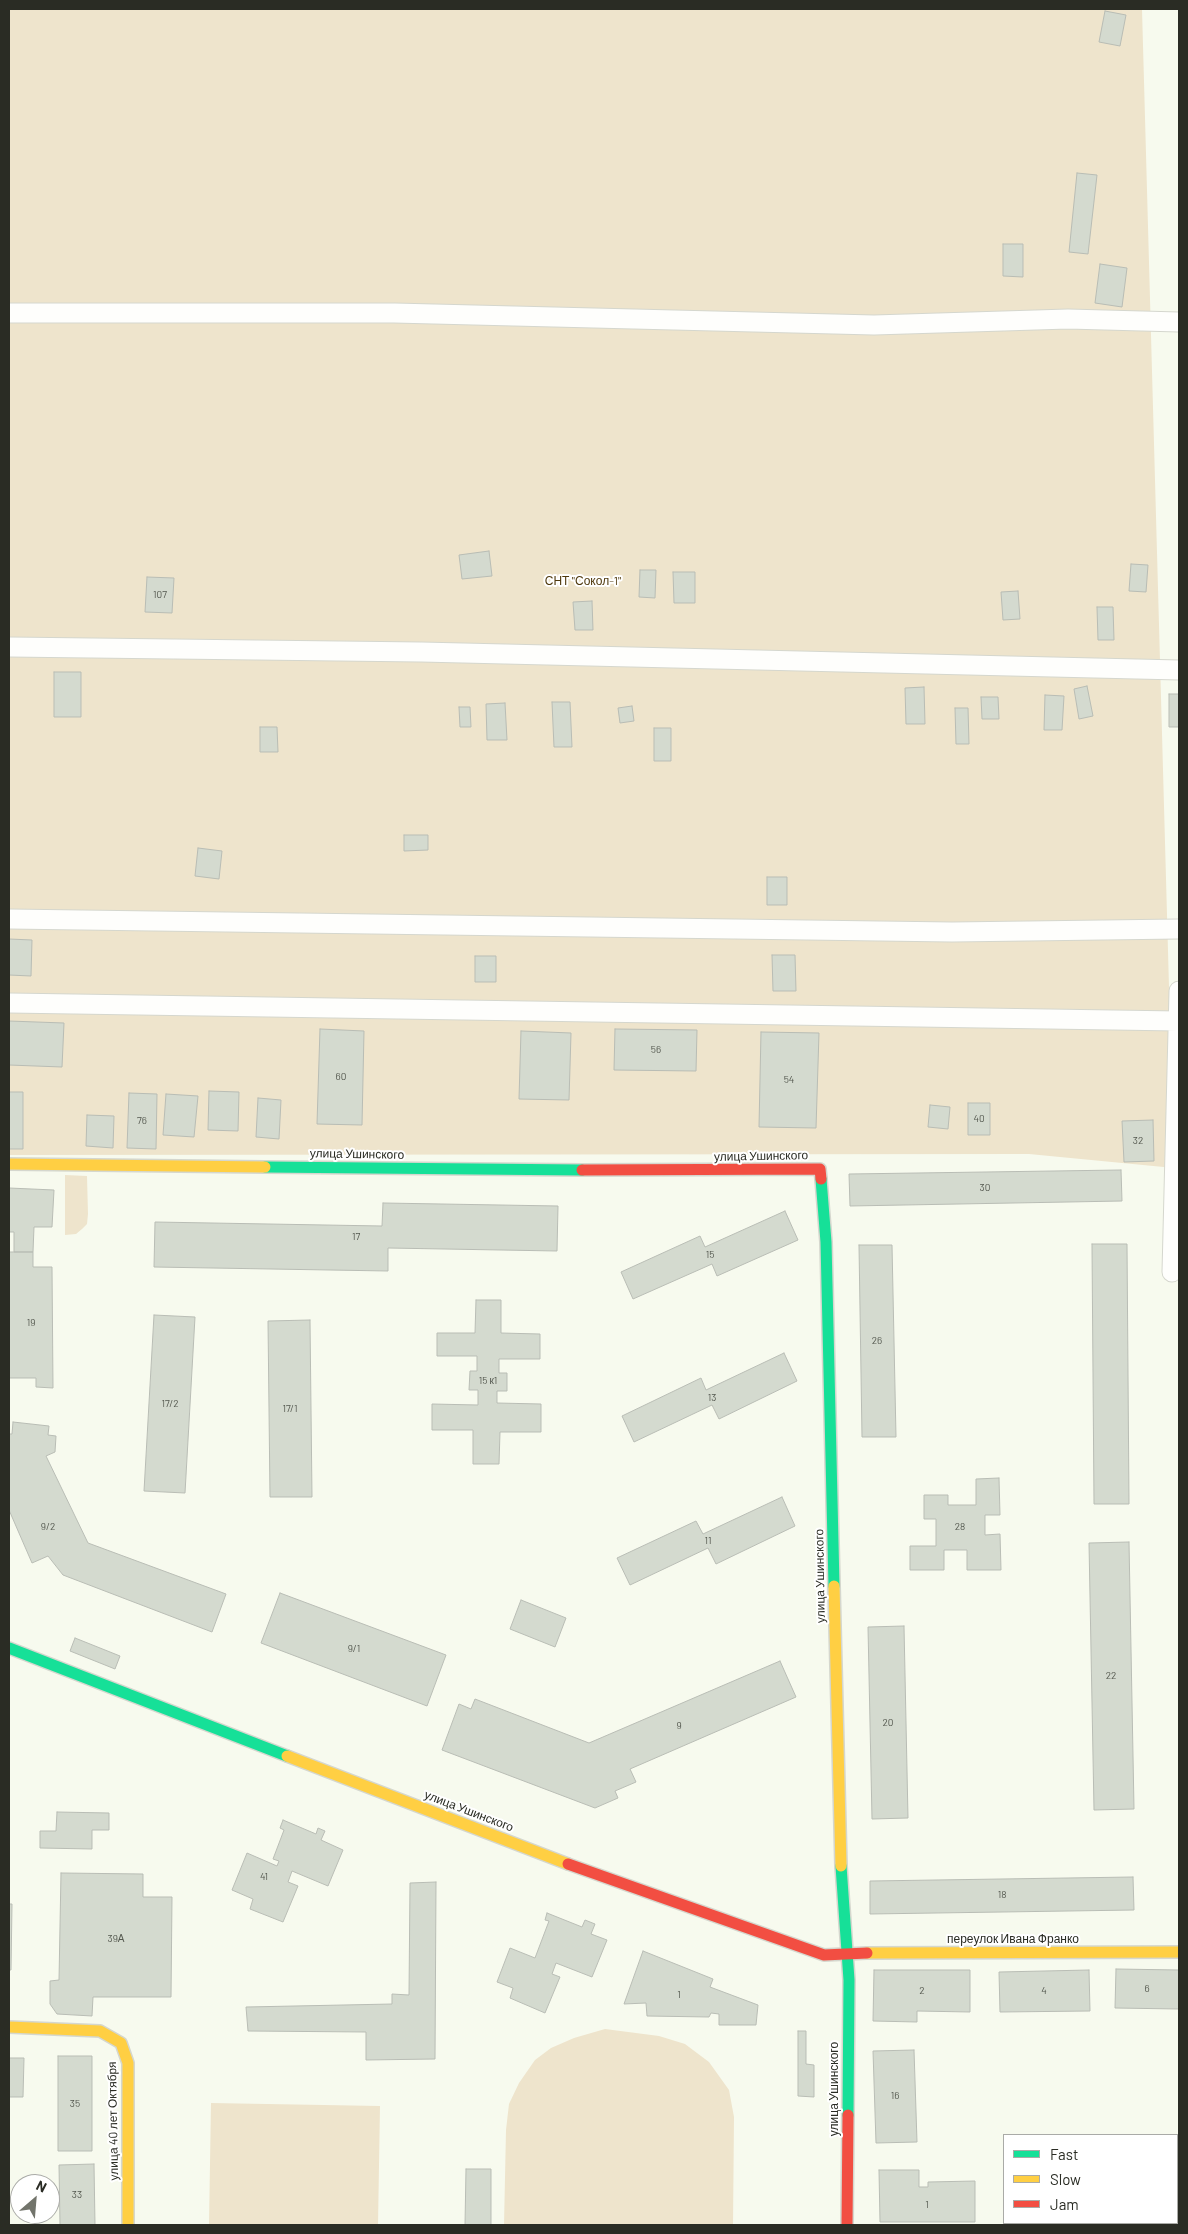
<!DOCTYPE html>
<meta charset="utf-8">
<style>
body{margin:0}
#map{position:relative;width:1188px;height:2234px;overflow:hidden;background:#f7faee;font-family:Barlow,sans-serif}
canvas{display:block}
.frame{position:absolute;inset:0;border:10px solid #2a2c24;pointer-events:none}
.legend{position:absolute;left:1003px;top:2134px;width:175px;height:90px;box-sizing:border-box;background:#fff;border:1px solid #aaaba7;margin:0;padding:6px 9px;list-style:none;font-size:15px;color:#2a2c24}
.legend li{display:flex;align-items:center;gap:10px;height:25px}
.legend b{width:25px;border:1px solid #aaaba7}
.north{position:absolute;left:10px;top:2174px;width:50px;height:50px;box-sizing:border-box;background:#fff;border:1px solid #aaaba7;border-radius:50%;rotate:27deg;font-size:14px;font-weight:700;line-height:20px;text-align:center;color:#2a2c24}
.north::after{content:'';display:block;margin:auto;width:18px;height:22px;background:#72746b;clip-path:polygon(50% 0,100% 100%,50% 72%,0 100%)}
</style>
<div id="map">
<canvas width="1188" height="2234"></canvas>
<div class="frame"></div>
<ul class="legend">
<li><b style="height:6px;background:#16e098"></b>Fast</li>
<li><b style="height:6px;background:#ffcf43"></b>Slow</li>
<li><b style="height:6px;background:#f24e42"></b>Jam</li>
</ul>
<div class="north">N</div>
</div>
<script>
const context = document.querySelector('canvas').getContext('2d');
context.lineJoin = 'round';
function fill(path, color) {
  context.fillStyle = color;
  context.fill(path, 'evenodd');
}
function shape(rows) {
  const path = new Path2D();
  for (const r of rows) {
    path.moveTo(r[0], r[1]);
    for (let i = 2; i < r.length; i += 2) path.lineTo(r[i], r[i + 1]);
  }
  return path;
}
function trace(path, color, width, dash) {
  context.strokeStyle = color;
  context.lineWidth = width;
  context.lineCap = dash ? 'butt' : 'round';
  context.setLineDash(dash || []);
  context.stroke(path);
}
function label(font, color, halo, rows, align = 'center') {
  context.font = font + ' Barlow,sans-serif';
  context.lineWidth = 4;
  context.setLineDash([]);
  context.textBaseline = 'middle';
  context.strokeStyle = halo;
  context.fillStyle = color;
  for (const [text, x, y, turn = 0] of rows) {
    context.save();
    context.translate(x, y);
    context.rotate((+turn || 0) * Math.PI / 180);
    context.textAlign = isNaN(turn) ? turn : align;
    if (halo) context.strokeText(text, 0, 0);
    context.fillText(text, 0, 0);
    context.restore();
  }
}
const green = shape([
 [9,9,1142,9,1174,1168,1029,1154,9,1155],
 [65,1175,87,1176,88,1214,87,1224,82,1229,76,1234,65,1235],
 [605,2029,659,2036,685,2044,709,2062,729,2090,734,2117,733,2225,504,2225,506,2130,509,2104,519,2083,535,2060,551,2048,574,2038],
 [211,2103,380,2106,378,2225,209,2225]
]);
const building = shape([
 [1105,11,1126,15,1120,46,1099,42,1105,11],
 [1077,173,1097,175,1088,254,1069,252,1077,173],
 [1003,244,1023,244,1023,277,1003,276,1003,244],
 [1100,264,1127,268,1122,307,1095,303,1100,264],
 [489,551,492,576,462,579,459,555,489,551],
 [1131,564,1148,565,1146,592,1129,591,1131,564],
 [640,570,656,570,655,598,639,597,640,570],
 [673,572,695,572,695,603,674,603,673,572],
 [147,577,174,578,172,613,145,612,147,577],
 [1018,591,1020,619,1003,620,1001,592,1018,591],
 [592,601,593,630,575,630,573,602,592,601],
 [1097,607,1113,607,1114,640,1098,640,1097,607],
 [54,672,81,672,81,717,54,717,54,672],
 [1087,686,1093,716,1079,719,1074,689,1087,686],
 [924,687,925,724,906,724,905,688,924,687],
 [1169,694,1179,694,1179,727,1169,727,1169,694],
 [1045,695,1064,696,1062,730,1044,730,1045,695],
 [981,697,998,697,999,719,982,719,981,697],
 [552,702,570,702,572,747,554,747,552,702],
 [505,703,507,740,487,740,486,704,505,703],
 [632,706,634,721,620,723,618,708,632,706],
 [459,707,470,707,471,727,460,727,459,707],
 [955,708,968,708,969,744,956,744,955,708],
 [260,727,277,727,278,752,260,752,260,727],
 [654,728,671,728,671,761,654,761,654,728],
 [404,835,428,835,428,850,404,851,404,835],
 [198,848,222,851,219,879,195,876,198,848],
 [767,877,787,877,787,905,767,905,767,877],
 [9,939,32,940,31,976,9,975,9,939],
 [772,955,795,955,796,991,773,991,772,955],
 [475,956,496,956,496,982,475,982,475,956],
 [9,1021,64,1023,62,1067,9,1065,9,1021],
 [320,1029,364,1031,362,1125,317,1124,320,1029],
 [615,1029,697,1030,696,1071,614,1070,615,1029],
 [521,1031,571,1033,569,1100,519,1099,521,1031],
 [761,1032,819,1033,816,1128,759,1127,761,1032],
 [209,1091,239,1092,238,1131,208,1130,209,1091],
 [9,1092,23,1092,23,1149,9,1149,9,1092],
 [129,1093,157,1094,156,1149,127,1148,129,1093],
 [166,1094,198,1096,194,1137,163,1135,166,1094],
 [258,1098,281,1100,279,1139,256,1137,258,1098],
 [968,1103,990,1103,990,1135,968,1135,968,1103],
 [930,1105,950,1107,948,1129,928,1127,930,1105],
 [87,1115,114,1116,113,1148,86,1146,87,1115],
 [1153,1120,1154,1161,1124,1162,1122,1121,1153,1120],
 [1121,1170,1122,1201,850,1206,849,1174,1121,1170],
 [9,1188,54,1190,52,1227,34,1227,33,1252,14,1252,14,1232,9,1232,9,1188],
 [383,1203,558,1206,557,1251,388,1248,388,1271,154,1267,155,1222,382,1226,383,1203],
 [785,1211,798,1240,717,1276,712,1264,633,1299,621,1272,700,1236,705,1247,785,1211],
 [1092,1244,1127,1244,1129,1504,1094,1504,1092,1244],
 [859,1245,892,1245,896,1437,862,1437,859,1245],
 [9,1252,33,1252,33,1267,52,1267,53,1388,36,1387,36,1378,9,1378,9,1252],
 [476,1300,501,1300,501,1333,540,1334,540,1359,499,1359,499,1373,507,1373,507,1391,497,1391,497,1403,541,1404,541,1432,500,1432,499,1464,473,1464,473,1430,432,1430,432,1404,478,1405,478,1390,469,1390,470,1371,477,1371,477,1356,437,1356,437,1333,475,1333,476,1300],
 [154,1315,195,1317,185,1493,144,1491,154,1315],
 [310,1320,312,1497,270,1497,268,1321,310,1320],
 [784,1353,797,1381,719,1419,712,1405,634,1442,622,1416,701,1378,706,1390,784,1353],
 [13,1422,49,1426,48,1435,56,1436,55,1452,46,1456,88,1543,226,1594,212,1632,63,1575,48,1556,32,1563,9,1510,9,1434,12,1434,13,1422],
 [999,1478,1000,1515,985,1515,985,1535,1000,1534,1001,1570,967,1570,967,1550,944,1550,944,1570,910,1570,910,1546,936,1546,936,1519,924,1519,924,1495,948,1495,948,1505,976,1505,976,1479,999,1478],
 [782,1497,795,1526,716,1564,708,1548,630,1585,617,1558,696,1521,703,1534,782,1497],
 [1129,1542,1134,1809,1094,1810,1089,1543,1129,1542],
 [280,1593,446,1655,427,1706,261,1643,280,1593],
 [521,1600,566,1618,555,1647,510,1629,521,1600],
 [904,1626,908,1818,872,1819,868,1627,904,1626],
 [75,1638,120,1656,115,1669,70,1651,75,1638],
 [780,1661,796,1697,630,1769,636,1782,615,1791,618,1798,595,1808,442,1750,459,1704,471,1709,475,1699,589,1743,780,1661],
 [57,1812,109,1813,109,1830,92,1830,92,1849,40,1848,40,1831,56,1831,57,1812],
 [283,1820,316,1834,318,1828,325,1831,321,1840,343,1850,328,1886,292,1871,288,1882,298,1886,283,1922,250,1909,253,1899,232,1890,247,1853,277,1866,279,1861,273,1859,284,1830,280,1828,283,1820],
 [61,1873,143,1874,143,1897,172,1897,171,1997,93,1997,92,2016,57,2014,50,2004,50,1981,59,1980,61,1873],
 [1133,1877,1134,1910,870,1914,870,1881,1133,1877],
 [436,1882,435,2059,366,2060,366,2032,248,2031,246,2007,392,2004,392,1994,409,1995,410,1883,436,1882],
 [9,1904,12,1904,11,1970,9,1970,9,1904],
 [547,1913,582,1927,585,1920,595,1924,591,1934,607,1940,592,1977,556,1963,552,1974,560,1977,545,2013,510,1998,513,1988,497,1982,510,1948,535,1958,549,1921,545,1920,547,1913],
 [643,1951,713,1979,710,1987,758,2005,756,2025,719,2025,719,2014,711,2013,709,2017,647,2016,646,2003,624,2004,643,1951],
 [1116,1969,1179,1970,1179,2009,1115,2008,1116,1969],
 [874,1970,970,1970,970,2012,917,2011,917,2022,873,2021,874,1970],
 [1089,1970,1090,2011,1000,2012,999,1972,1089,1970],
 [798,2031,806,2031,806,2064,814,2065,814,2097,798,2096,798,2031],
 [914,2050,917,2142,876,2143,873,2051,914,2050],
 [58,2056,92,2056,92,2151,58,2151,58,2056],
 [9,2058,24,2058,23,2097,9,2097,9,2058],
 [94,2164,95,2225,60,2225,59,2165,94,2164],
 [466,2169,491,2169,491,2225,465,2225,466,2169],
 [879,2170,919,2170,919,2187,928,2187,928,2182,975,2181,975,2222,880,2222,879,2170],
 [1177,2177,1179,2177,1179,2218,1177,2218,1177,2177]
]);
const street = shape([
 [9,313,394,313,874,325,1068,319,1179,322],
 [9,647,421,652,1179,670],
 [9,919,952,932,1179,929],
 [9,1003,1178,1021],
 [1172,1272,1179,991]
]);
const fast = shape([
 [265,1167,582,1170],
 [821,1179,826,1242,834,1586],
 [9,1648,287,1756],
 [841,1866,849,1980,848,2115]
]);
const slow = shape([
 [9,1164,265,1167],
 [834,1586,841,1866],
 [287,1756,568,1864],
 [867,1953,1179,1952],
 [9,2027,100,2031,121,2043,128,2063,128,2225]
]);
const jam = shape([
 [582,1170,820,1169,821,1179],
 [568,1864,824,1955,867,1953],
 [847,2225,848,2115]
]);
const numberNames = [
 ["107",160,595],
 ["56",656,1050],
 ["60",341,1077],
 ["54",789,1080],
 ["40",979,1119],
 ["76",142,1121],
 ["32",1138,1141],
 ["30",985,1188],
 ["17",356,1237],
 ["15",710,1255],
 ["19",31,1323],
 ["26",877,1341],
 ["15 к1",488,1381],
 ["13",712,1398],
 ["17/2",170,1404],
 ["17/1",290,1409],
 ["9/2",48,1527],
 ["28",960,1527],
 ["11",708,1541],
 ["9/1",354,1649],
 ["22",1111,1676],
 ["20",888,1723],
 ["9",679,1726],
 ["41",264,1877],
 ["18",1002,1895],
 ["39А",116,1939],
 ["6",1147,1989],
 ["2",922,1991],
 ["4",1044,1991],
 ["1",679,1995],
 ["16",895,2096],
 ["35",75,2104],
 ["33",77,2195],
 ["1",927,2205]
];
const parkNames = [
 ["СНТ \"Сокол-1\"",583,581]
];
const streetNames = [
 ["улица Ушинского",357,1154,1],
 ["улица Ушинского",761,1156,-1],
 ["улица Ушинского",820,1576,-91],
 ["улица Ушинского",469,1811,21],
 ["переулок Ивана Франко",1013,1939],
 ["улица Ушинского",834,2089,-90],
 ["улица 40 лет Октября",113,2121,-91]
];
fill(green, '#eee4cc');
fill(building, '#d4dacf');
trace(building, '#b9bdb5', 1);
trace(street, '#d5d7ce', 21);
trace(fast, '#d5d7ce', 14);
trace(slow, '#d5d7ce', 14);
trace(jam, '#d5d7ce', 14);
trace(street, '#fefefc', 19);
trace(fast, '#16e098', 11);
trace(slow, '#ffcf43', 11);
trace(jam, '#f24e42', 11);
label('10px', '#54584f', null, numberNames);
label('12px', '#4f390d', '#fff', parkNames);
label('12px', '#2a2c24', '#fff', streetNames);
</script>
